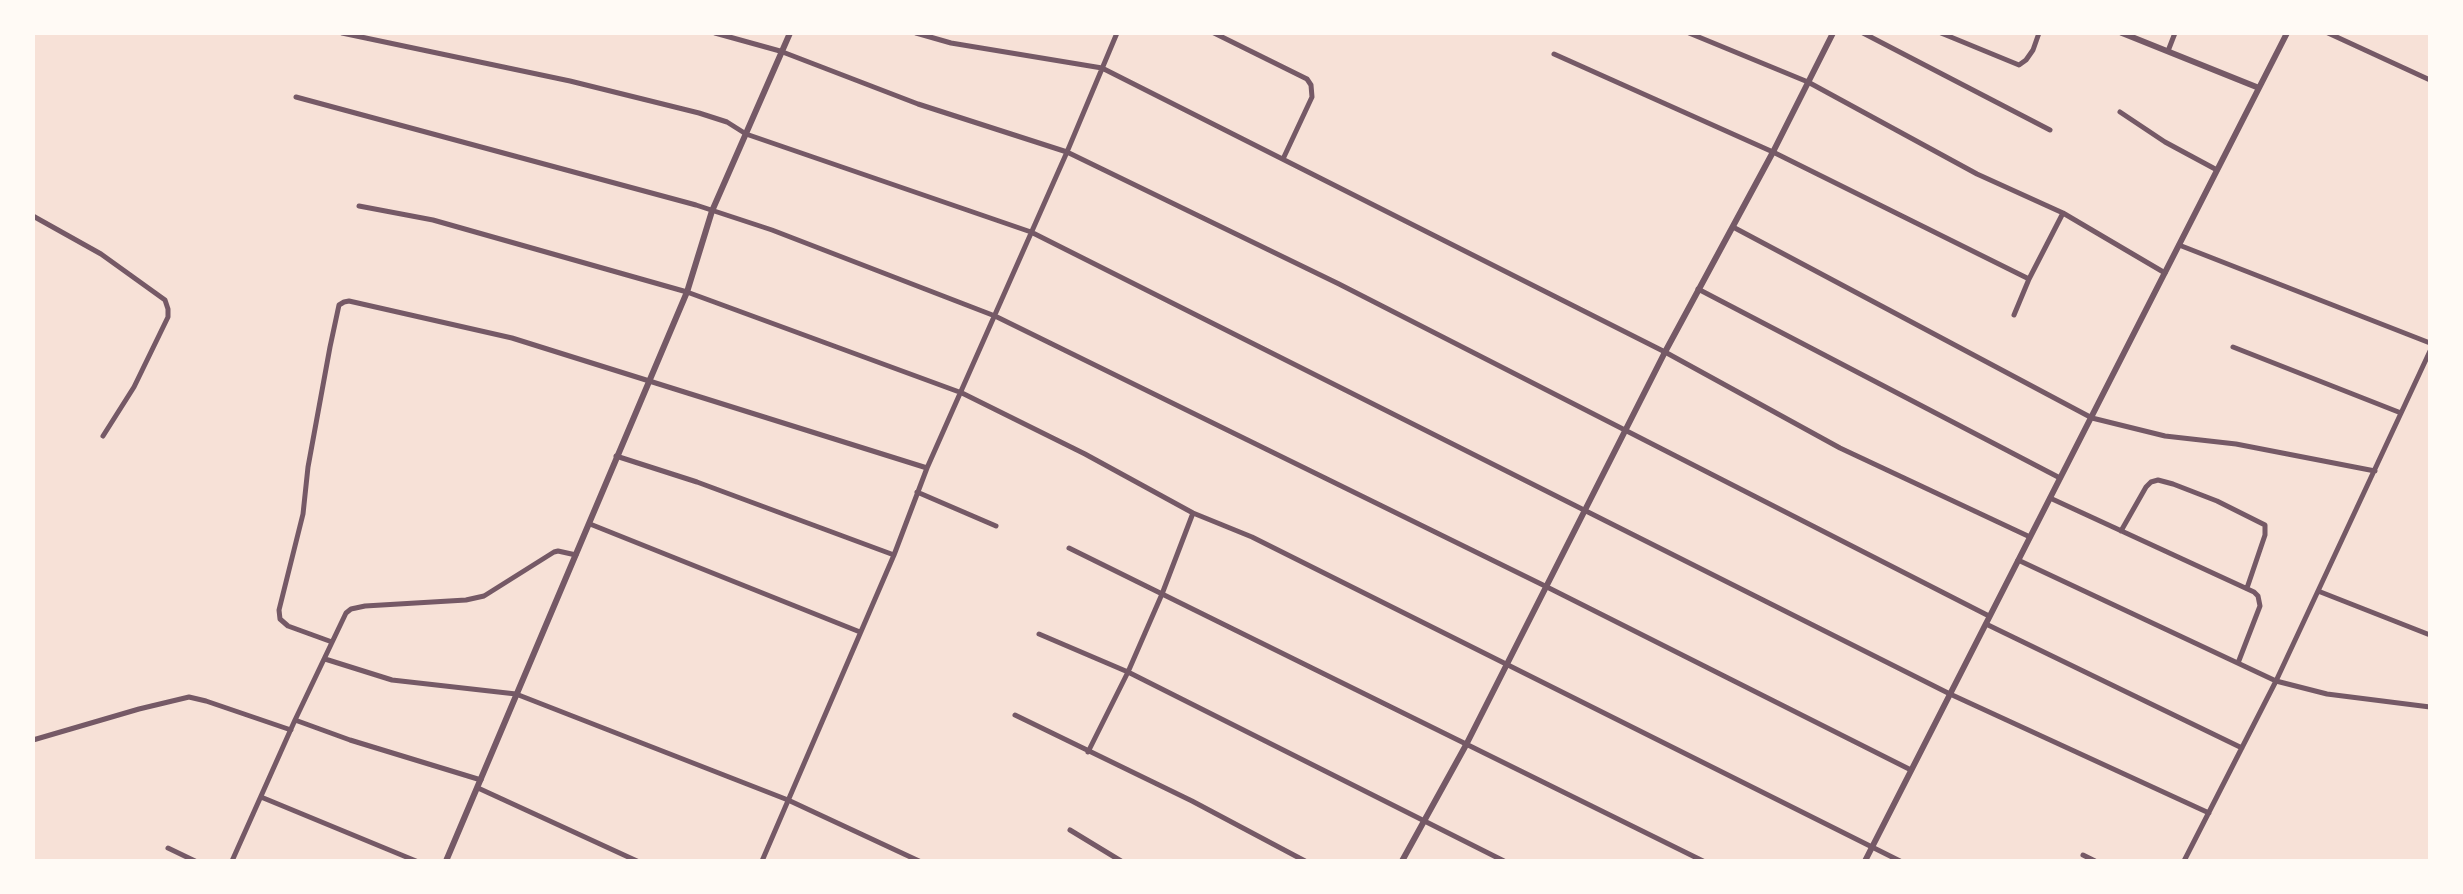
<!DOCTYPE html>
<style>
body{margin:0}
#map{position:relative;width:2463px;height:894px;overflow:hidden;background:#f7e1d7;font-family:Overpass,sans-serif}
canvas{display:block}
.frame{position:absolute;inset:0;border:35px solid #fffaf5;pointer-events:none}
</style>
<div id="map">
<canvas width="2463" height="894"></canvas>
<div class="frame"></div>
</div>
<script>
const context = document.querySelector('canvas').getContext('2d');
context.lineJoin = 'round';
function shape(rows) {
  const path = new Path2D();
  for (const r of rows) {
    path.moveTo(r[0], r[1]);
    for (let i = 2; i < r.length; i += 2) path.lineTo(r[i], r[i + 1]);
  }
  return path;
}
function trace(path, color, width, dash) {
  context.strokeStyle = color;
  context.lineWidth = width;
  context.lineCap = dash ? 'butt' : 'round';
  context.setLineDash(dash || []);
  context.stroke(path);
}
const minor = shape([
 [342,33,570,81,699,113,727,122,746,134,1031,232,1950,694,2209,813],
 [715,33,780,51,918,104,1067,152,1339,284,1989,616],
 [916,33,951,43,1102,68,1665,352,1840,448,2030,537],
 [1214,33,1307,79,1311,85,1312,97,1283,159],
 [1689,33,1808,82,1977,174,2063,213,2165,273],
 [1863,33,2050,130],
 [1941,33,2019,65,2026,60,2033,50,2039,33],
 [2328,33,2430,80],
 [2168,51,2175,33],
 [1554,54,1773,152,2029,279,2063,213],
 [296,97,696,205,772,230,995,316,1545,586,1911,770],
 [2120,112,2165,142,2217,170],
 [359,206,433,220,687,292,962,393,1085,454,1193,513,1252,537,1900,861],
 [33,216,101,254,165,300,168,309,168,317,134,387,103,436],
 [1733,227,2092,418,2165,436,2236,444,2375,471],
 [2179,245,2430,343],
 [1698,289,2060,478],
 [2014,315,2029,279],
 [2233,347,2401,413],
 [616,456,697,482,894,555],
 [917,492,996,526],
 [2050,498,2254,592,2258,596,2260,606,2238,663],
 [590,524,860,632],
 [2121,531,2146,487,2151,482,2158,480,2173,484,2217,501,2265,525,2265,535,2247,588],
 [1069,548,1703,861],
 [2018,560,2276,681,2327,694,2430,707],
 [2318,591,2430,635],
 [1986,624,2242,748],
 [1039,634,1128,672,1504,861],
 [332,642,288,626,280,619,279,610,303,514,308,467,330,347,339,305,344,302,349,301,512,338,927,468],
 [325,659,392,680,516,694,788,800,919,861],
 [1015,715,1192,801,1305,861],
 [295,720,350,740,481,780],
 [33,740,139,709,189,697,206,701,291,730],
 [1088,752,1128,672,1162,594,1193,513],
 [478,788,637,861],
 [261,797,416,861],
 [1070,830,1121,861],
 [168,848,195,861],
 [2083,855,2095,861],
 [232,861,295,720,346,613,351,609,365,606,466,600,484,596,554,552,558,551,576,555],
 [762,861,894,555,927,468,1067,152,1117,33],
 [2184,861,2276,681,2430,351]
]);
const tertiary = shape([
 [2122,33,2259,88],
 [446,861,687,292,712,211,790,33],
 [1402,861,1466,745,1665,352,1773,152,1833,33],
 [1865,861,2287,33]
]);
trace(minor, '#755966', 5);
trace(tertiary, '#755966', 6);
</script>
